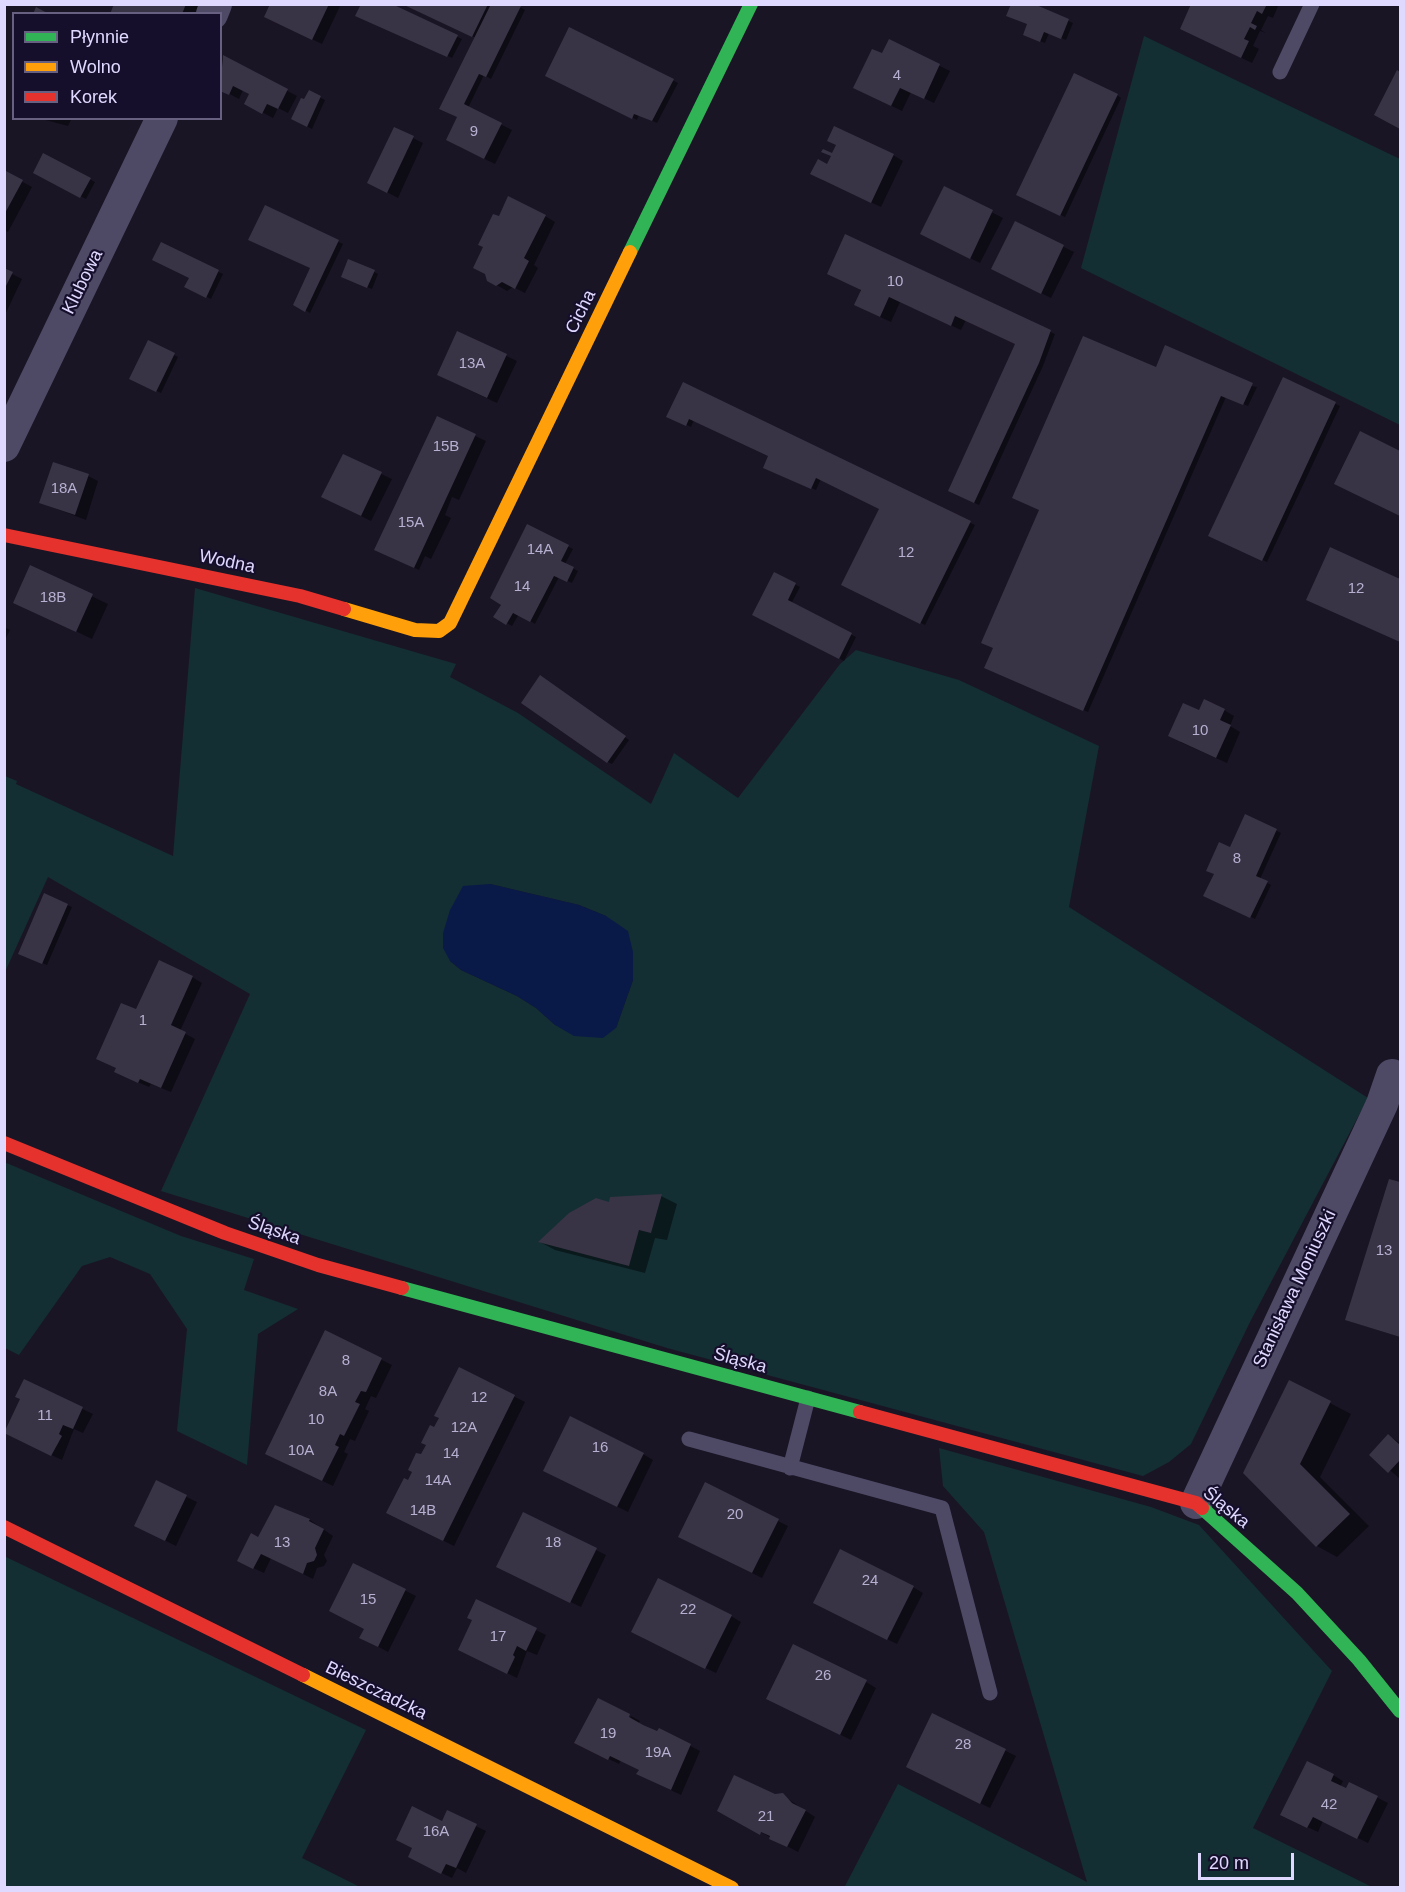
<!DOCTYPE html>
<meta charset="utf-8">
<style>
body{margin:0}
#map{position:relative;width:1405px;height:1892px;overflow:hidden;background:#1a1525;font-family:Arial,sans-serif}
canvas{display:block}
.frame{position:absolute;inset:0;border:6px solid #e0d9ff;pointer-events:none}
.legend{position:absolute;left:12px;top:12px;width:210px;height:108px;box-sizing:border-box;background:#160f2b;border:2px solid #676080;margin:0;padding:8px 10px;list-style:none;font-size:18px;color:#e0d9ff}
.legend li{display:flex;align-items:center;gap:12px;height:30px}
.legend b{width:30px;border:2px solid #676080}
.scale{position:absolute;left:1198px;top:1853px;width:96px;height:27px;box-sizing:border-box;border:3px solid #e0d9ff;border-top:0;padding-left:8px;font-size:18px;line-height:21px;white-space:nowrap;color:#e0d9ff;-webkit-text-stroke:4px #160f2b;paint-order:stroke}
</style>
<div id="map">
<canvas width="1405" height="1892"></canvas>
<div class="frame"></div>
<ul class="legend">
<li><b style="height:8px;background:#30b455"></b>Płynnie</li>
<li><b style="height:8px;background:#ff9f0a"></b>Wolno</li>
<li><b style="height:8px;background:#e5322d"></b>Korek</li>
</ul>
<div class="scale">20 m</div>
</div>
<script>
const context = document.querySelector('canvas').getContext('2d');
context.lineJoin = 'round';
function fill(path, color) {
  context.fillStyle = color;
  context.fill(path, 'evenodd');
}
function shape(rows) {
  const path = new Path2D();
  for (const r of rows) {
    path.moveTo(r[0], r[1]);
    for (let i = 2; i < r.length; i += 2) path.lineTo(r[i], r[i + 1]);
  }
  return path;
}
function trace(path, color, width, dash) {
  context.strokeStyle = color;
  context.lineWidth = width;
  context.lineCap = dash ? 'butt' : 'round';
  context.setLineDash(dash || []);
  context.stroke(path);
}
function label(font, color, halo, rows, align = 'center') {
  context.font = font + ' Arial,sans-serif';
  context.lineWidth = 4.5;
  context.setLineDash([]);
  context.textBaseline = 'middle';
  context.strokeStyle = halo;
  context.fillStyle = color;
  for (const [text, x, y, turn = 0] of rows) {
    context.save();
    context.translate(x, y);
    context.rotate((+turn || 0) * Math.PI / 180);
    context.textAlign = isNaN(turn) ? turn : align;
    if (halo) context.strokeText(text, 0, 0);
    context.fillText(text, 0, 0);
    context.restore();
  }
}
const green = shape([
 [1144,36,1400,159,1400,425,1081,268],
 [195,588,456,664,450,677,518,713,651,804,674,753,738,798,840,664,856,650,959,680,1099,746,1069,907,1368,1098,1250,1322,1191,1444,1169,1462,1143,1476,667,1348,161,1191,250,994,48,877,5,972,5,776,17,781,16,784,173,856],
 [490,884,579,905,606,916,633,980,616,1028,555,1025,536,1008,517,996,461,970,450,961],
 [4,1162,181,1236,254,1259,244,1290,298,1309,258,1334,247,1465,177,1431,187,1329,150,1274,110,1257,82,1266,19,1355,5,1348],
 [939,1448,1151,1507,1199,1525,1332,1671,1253,1828,1372,1887,844,1888,898,1784,1087,1882,984,1532,943,1486],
 [4,1556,366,1730,302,1858,360,1887,5,1887]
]);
const water = shape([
 [490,884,579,905,606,916,628,931,633,952,633,980,616,1028,603,1038,574,1036,555,1025,536,1008,517,996,461,970,450,961,443,948,443,933,450,910,463,886]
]);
const shadow = shape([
 [116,4,197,4,199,6,195,14,112,14],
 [271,4,341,4,322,44,276,22],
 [389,4,462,39,452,58,388,27],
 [404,4,515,4,525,10,491,79,484,75,468,108,512,130,495,164,458,146,459,117,476,38],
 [1030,4,1073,23,1066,40,1049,33,1045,43,1029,37],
 [1193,4,1279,4,1273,18,1268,16,1261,30,1266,33,1260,31,1253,46,1259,49,1252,63,1192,34],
 [569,29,678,83,657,123,639,115,637,120,551,78],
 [889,41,950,71,934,103,911,92,902,111,865,93],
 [223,57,297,96,288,113,278,108,273,118,256,109,251,94,243,90,239,99,220,89,223,82,220,80,220,63],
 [1397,72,1400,73,1400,128,1376,114],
 [309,92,325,100,312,129,293,119],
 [1117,95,1121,98,1065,217,1022,197],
 [38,118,72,118,68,126],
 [413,138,423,143,398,198,379,188],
 [44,155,95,182,86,199,35,173],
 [833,155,893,155,903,161,881,207,822,180],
 [4,172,32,187,8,232,4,230],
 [944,188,1003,218,980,263,932,239],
 [265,207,343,244,310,313,295,304,312,268],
 [545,216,555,222,534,265,538,268,525,293,513,287,507,291,488,280,499,218],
 [1015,223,1074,252,1051,298,1003,274],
 [846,236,1055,334,1043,366,979,505,954,493,1017,344,966,320,961,330,900,302,891,322,865,310],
 [161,244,223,274,211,299,191,289,191,278],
 [4,270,22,279,4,317],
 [374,272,378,274,372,289,347,279],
 [458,333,517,361,497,403,448,380],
 [174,355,178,357,161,393,136,381],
 [1156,369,1257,387,1248,406,1226,397,1088,712,990,670,994,648,1040,510],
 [1283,379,1340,406,1267,562,1215,538],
 [684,384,975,525,925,625,847,587,881,508,821,479,816,490,769,470,770,456,694,420,691,427,668,416],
 [437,418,486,441,459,500,452,497,445,515,451,518,431,559,425,556,419,570,381,552],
 [1361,433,1400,453,1400,515,1341,486],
 [343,456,392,479,371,521,333,502],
 [88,476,98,481,86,520,41,503],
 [527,526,573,549,565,564,578,571,572,583,559,577,535,624,519,614,512,626,496,617,503,605],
 [1331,549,1400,580,1400,641,1312,602],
 [31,567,108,604,92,639,15,602],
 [775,574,800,587,791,604,856,637,844,661,754,615],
 [4,627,10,630,4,642],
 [544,680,629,740,612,764,608,762],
 [1224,710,1234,716,1230,726,1240,732,1227,763,1180,742,1200,712],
 [1246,816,1281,833,1260,879,1271,885,1255,919,1210,898],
 [67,905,72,907,47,965,25,956],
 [192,977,202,983,180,1031,195,1039,171,1092,151,1084,149,1087,126,1077,118,1069,137,1011],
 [1390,1181,1400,1184,1400,1337,1352,1322],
 [661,1196,677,1204,667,1240,655,1238,645,1273,555,1250,540,1242,610,1204],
 [326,1332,392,1365,376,1398,371,1396,365,1409,369,1411,355,1441,350,1439,344,1452,348,1454,333,1486,277,1459],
 [459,1369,525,1402,454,1546,398,1518,409,1482,435,1429],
 [24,1381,93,1414,83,1433,74,1429,62,1460,15,1438],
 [1290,1382,1351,1414,1320,1477,1369,1526,1337,1557,1317,1546,1245,1473],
 [1389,1436,1400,1443,1399,1478,1371,1454],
 [643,1454,653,1460,628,1512,555,1476],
 [156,1482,197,1502,176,1546,146,1531],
 [705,1484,788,1526,762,1578,690,1542],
 [276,1507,310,1520,333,1536,324,1555,327,1561,324,1566,317,1568,313,1579,271,1558,264,1573,249,1566,258,1539],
 [524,1514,606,1555,581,1607,508,1572],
 [354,1565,416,1596,388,1652,371,1643],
 [913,1587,923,1593,897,1644,825,1608],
 [477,1601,546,1635,537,1655,527,1651,517,1678,470,1655],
 [731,1616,741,1622,716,1673,643,1638],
 [866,1682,876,1688,851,1740,778,1704],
 [933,1715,1016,1756,990,1808,918,1773],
 [631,1716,640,1721,638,1724,658,1733,660,1730,700,1751,681,1795,648,1779,640,1770,621,1760,619,1764,586,1748,627,1725],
 [1333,1775,1343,1781,1340,1787,1346,1790,1350,1784,1388,1803,1368,1843,1323,1821,1318,1832,1292,1820],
 [782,1795,815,1817,798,1852,719,1810],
 [447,1812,486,1831,466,1873,457,1868,452,1878,419,1862]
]);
const building = shape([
 [114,4,186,4,182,14,110,14],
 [270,4,329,4,312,40,264,17],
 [361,4,392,4,458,35,447,57,355,16],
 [402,4,488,4,472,37],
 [491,4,521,6,486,77,479,74,464,104,502,123,484,159,446,140,457,117,439,109],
 [1011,4,1034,4,1069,19,1061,39,1044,32,1040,42,1023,35,1027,24,1006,16],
 [1191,4,1267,4,1262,14,1257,11,1251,23,1257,26,1255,30,1250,27,1244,39,1249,41,1241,58,1180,29],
 [36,7,49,14,33,14],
 [569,27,674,79,652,121,634,114,632,119,545,76],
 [889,39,940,64,924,99,900,88,891,106,853,88,872,49,882,53],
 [223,55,288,89,278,109,267,104,262,114,244,104,249,94,233,86,229,95,220,91],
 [1397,70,1400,72,1400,129,1374,115],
 [1074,73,1118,94,1060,216,1016,195],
 [309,90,321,96,307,127,291,119,301,98,304,99],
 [834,126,894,154,871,203,810,174,818,159,827,164,831,156,821,152,823,149,832,153,836,145,827,141],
 [394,127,414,136,387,193,367,183],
 [43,153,91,178,80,198,33,173],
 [4,170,23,180,4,215],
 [944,186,993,210,970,259,920,234],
 [508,196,546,215,524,258,529,261,515,289,502,282,496,286,487,281,485,274,473,268,483,247,478,245,493,214,499,216],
 [265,205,339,240,305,312,293,305,310,268,248,240],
 [1015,221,1064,245,1041,294,991,269],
 [845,234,1051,330,1039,363,974,503,948,491,1015,344,955,316,951,326,889,297,880,317,854,305,861,290,827,274],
 [161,242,219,270,206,298,184,287,189,278,152,260],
 [348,259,375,270,367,288,341,277],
 [4,268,13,272,4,290],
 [457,331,507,354,487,398,437,375],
 [1083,336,1156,367,1165,345,1253,383,1243,405,1221,396,1083,711,984,668,993,648,981,643,1039,510,1012,498],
 [148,340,175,353,156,392,129,379],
 [1283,377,1336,402,1262,561,1208,536],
 [683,382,971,521,920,624,841,585,879,509,816,478,811,489,763,468,768,456,689,419,686,426,666,417],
 [437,416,476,434,414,568,374,550],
 [1360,431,1400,451,1400,516,1334,484],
 [343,454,382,472,361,516,321,497],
 [53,462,89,474,75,515,39,503],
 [527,524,569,545,561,561,574,567,567,582,554,576,530,622,513,613,506,625,493,617,501,605,490,598],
 [1330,547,1400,579,1400,642,1306,600],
 [30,565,93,594,76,632,13,603],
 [774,572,796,583,788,600,852,633,839,659,752,615],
 [540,675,626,736,607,763,521,703],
 [1204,699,1225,709,1220,720,1231,725,1216,758,1168,736,1183,703,1199,710],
 [1245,814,1277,829,1256,876,1268,881,1250,918,1203,896,1214,874,1206,871,1219,842,1230,847],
 [44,893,68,904,42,964,18,954],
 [159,960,193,976,171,1025,186,1032,161,1088,140,1079,138,1083,114,1072,116,1068,96,1059,121,1003,136,1009],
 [1389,1179,1400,1182,1400,1337,1345,1320],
 [662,1194,651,1233,639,1230,629,1266,538,1242,569,1213,596,1198,609,1202,610,1197],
 [325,1330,382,1358,366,1392,361,1391,355,1402,360,1404,344,1436,340,1434,335,1445,339,1447,322,1481,265,1454],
 [459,1367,515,1395,443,1541,386,1513,404,1478,408,1480,412,1472,408,1470,416,1453,421,1454,426,1445,421,1443,430,1425,434,1427,439,1418,434,1416],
 [24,1379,83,1407,73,1429,63,1425,59,1434,62,1436,51,1456,4,1433,20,1399,15,1397],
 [1289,1380,1331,1401,1300,1464,1350,1514,1316,1547,1243,1473],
 [570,1416,644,1453,617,1507,543,1471],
 [1388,1434,1400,1445,1400,1460,1388,1473,1369,1455],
 [156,1480,187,1495,165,1541,134,1526],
 [705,1482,779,1519,752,1573,678,1537],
 [275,1505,310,1519,309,1521,324,1529,315,1548,317,1555,314,1561,307,1563,303,1574,261,1554,253,1569,237,1561,251,1533,258,1537],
 [523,1512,597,1548,570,1603,496,1567],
 [840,1549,914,1586,887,1640,813,1603],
 [353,1563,406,1589,378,1647,359,1638,364,1629,329,1611],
 [658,1578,732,1615,705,1669,631,1632],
 [476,1599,537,1628,526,1651,517,1646,513,1655,515,1657,507,1674,458,1650,472,1620,467,1618],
 [793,1644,867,1680,840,1735,766,1699],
 [598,1698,630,1714,629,1717,643,1725,657,1731,659,1728,691,1744,671,1790,636,1774,639,1770,610,1756,608,1760,574,1743],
 [932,1713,1006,1749,980,1804,906,1767],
 [1307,1761,1334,1774,1331,1781,1346,1788,1349,1782,1378,1796,1357,1839,1313,1817,1307,1828,1280,1815],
 [734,1775,775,1794,783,1793,792,1803,806,1810,787,1847,769,1839,770,1836,761,1832,760,1835,717,1811],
 [412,1806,442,1821,447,1810,477,1824,456,1868,446,1864,441,1874,408,1857,412,1848,396,1840]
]);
const lane = shape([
 [1280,72,1312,4],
 [689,1439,942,1508,990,1693],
 [790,1468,808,1398]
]);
const street = shape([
 [212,14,216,4],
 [4,446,162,118],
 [1196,1503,1382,1104,1392,1075]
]);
const fast = shape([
 [630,252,751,4],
 [402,1288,860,1412],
 [1202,1508,1297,1593,1359,1660,1400,1711]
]);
const slow = shape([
 [344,609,415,630,439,631,450,623,630,252],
 [303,1675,732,1888]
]);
const jam = shape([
 [4,535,300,596,344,609],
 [4,1143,225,1233,318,1265,402,1288],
 [860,1412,1196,1503,1202,1508],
 [4,1527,303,1675]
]);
const numberNames = [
 ["4",897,76],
 ["9",474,132],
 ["10",895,282],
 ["13A",472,364],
 ["15B",446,447],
 ["18A",64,489],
 ["15A",411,523],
 ["14A",540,550],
 ["12",906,553],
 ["14",522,587],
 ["12",1356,589],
 ["18B",53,598],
 ["10",1200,731],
 ["8",1237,859],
 ["1",143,1021],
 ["13",1384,1251],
 ["8",346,1361],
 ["8A",328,1392],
 ["12",479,1398],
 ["11",45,1416],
 ["10",316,1420],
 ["12A",464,1428],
 ["16",600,1448],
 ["10A",301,1451],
 ["14",451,1454],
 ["14A",438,1481],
 ["14B",423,1511],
 ["20",735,1515],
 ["13",282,1543],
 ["18",553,1543],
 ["24",870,1581],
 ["15",368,1600],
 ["22",688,1610],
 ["17",498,1637],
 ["26",823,1676],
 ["19",608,1734],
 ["28",963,1745],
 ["19A",658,1753],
 ["42",1329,1805],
 ["21",766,1817],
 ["16A",436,1832]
];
const streetNames = [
 ["Klubowa",83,282,-64],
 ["Cicha",581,312,-64],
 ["Wodna",227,562,12],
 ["Śląska",274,1231,19],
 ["Stanisława Moniuszki",1295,1289,-65],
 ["Śląska",740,1361,15],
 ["Śląska",1226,1508,39],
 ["Bieszczadzka",376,1691,26]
];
fill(green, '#132f33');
fill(water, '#0a1a48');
fill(shadow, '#0007');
fill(building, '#393346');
trace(lane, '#4e4a66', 15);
trace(street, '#4e4a66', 32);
trace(fast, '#30b455', 14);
trace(slow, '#ff9f0a', 14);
trace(jam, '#e5322d', 14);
label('15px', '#b6b0d1', null, numberNames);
label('18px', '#e0d9ff', '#160f2b', streetNames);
</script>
